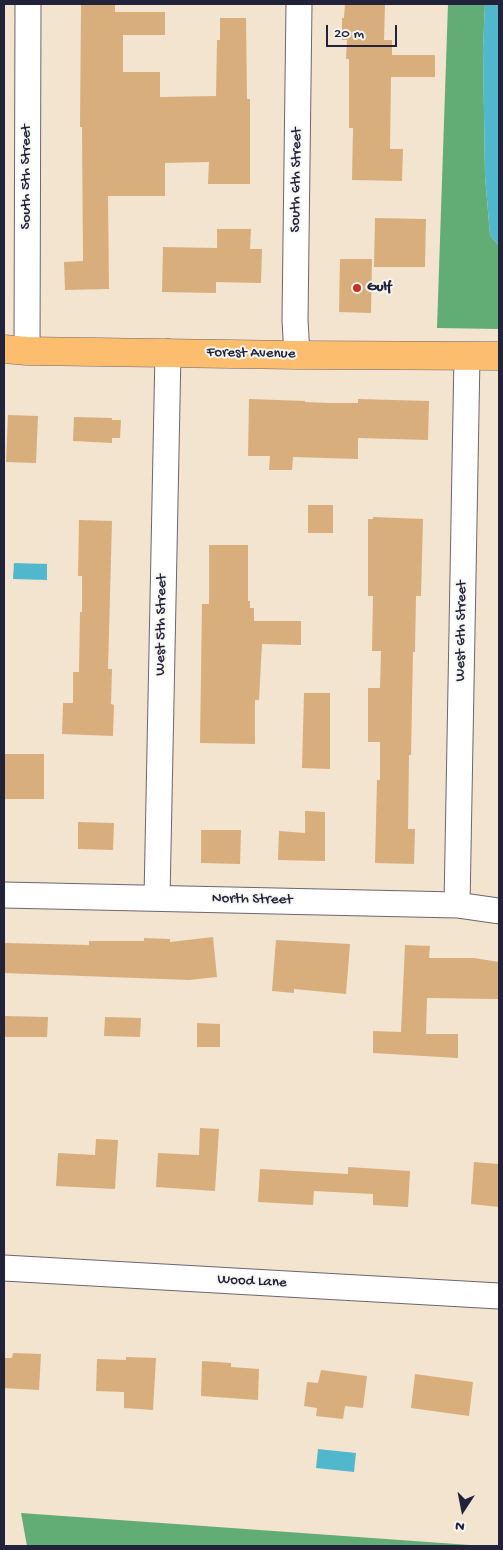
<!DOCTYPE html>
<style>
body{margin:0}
#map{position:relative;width:503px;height:1550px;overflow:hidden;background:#f3e4cf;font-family:"Gochi Hand",sans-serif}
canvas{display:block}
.frame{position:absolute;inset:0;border:5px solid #22223b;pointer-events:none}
.north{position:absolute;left:438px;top:1485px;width:50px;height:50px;-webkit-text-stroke:4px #f6f6f2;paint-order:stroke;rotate:191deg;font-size:14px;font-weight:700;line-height:20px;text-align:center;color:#22223b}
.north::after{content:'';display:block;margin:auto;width:18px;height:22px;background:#22223b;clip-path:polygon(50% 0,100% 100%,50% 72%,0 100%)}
.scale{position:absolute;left:326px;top:25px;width:71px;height:22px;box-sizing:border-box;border:2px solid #22223b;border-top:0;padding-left:6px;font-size:15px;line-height:18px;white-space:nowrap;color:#22223b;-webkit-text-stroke:4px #f6f6f2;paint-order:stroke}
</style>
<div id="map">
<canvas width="503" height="1550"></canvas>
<div class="frame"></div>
<div class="north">N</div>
<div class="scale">20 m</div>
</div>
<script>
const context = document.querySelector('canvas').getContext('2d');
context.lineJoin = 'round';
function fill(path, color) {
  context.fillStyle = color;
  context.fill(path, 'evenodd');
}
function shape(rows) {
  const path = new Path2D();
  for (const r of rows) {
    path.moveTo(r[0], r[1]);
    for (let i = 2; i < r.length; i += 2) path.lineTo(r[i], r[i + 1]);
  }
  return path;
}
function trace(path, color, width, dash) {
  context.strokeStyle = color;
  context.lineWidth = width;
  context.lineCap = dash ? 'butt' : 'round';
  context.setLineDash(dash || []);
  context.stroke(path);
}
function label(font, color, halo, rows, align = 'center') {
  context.font = font + ' "Gochi Hand",sans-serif';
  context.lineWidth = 4;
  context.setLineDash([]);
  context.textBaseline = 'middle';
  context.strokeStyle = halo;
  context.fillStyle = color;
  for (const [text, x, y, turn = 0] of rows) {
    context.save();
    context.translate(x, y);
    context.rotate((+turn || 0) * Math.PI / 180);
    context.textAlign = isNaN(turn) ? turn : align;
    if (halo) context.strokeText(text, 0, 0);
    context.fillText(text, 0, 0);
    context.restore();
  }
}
const forest = shape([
 [448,4,485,4,483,49,485,176,490,235,499,246,499,329,437,328],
 [21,1513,484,1546,27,1546]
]);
const water = shape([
 [485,4,499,4,499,246,490,235,485,176,483,49],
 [14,563,47,564,47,580,13,579],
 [318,1449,356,1453,354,1472,316,1468]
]);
const building = shape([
 [81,4,115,4,115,12,165,12,165,35,123,35,123,72,160,72,160,97,216,96,217,40,220,40,220,18,246,18,247,99,250,99,250,184,208,184,209,162,165,163,165,196,108,196,109,289,65,290,64,262,83,261,82,127,80,127],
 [345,4,385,4,384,40,392,40,392,55,435,55,435,77,391,77,390,149,403,149,402,181,352,180,353,128,349,128,349,59,346,59,347,40,342,40,342,18,344,18],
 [375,218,426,219,425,267,374,267],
 [217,229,251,229,250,249,262,249,261,283,216,282,216,293,162,292,163,247,217,248],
 [340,259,372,259,371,313,339,312],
 [249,399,305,401,305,402,330,403,358,403,358,399,429,401,428,440,358,438,358,459,293,457,292,470,269,470,270,456,248,456],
 [8,415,38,416,36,463,6,462],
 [74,417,112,418,112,420,121,420,120,438,112,438,112,443,73,441],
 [308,505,333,505,333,533,308,533],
 [373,517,423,519,421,596,416,596,415,652,413,652,411,755,409,755,408,829,415,829,414,864,375,863,377,780,380,780,380,742,368,742,368,688,380,688,381,651,372,651,373,596,368,596,368,519,373,519],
 [79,520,112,521,108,669,112,669,111,704,114,705,113,736,62,734,63,703,73,703,73,672,79,672,80,612,82,612,82,576,78,576],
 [209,545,248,545,248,601,250,601,250,608,254,608,254,621,301,621,301,645,262,644,259,700,255,700,255,744,200,743,202,604,209,604],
 [304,693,330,693,330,769,302,768],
 [4,754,44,754,44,799,4,799],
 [305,811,325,812,325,861,278,860,279,831,305,833],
 [78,822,114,823,113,850,78,849],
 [201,830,241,830,240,864,201,863],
 [213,937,217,977,189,980,4,973,4,943,89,945,89,941,144,941,144,938,170,939,170,942],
 [276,940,350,944,346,994,294,989,294,993,272,991],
 [405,945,430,946,429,958,474,958,499,962,499,999,427,998,426,1034,458,1034,458,1058,373,1053,373,1031,401,1032],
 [4,1016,48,1017,47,1037,4,1037],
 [105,1017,141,1018,140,1037,104,1036],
 [197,1023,220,1024,220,1047,197,1047],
 [200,1128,219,1129,215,1191,156,1187,158,1153,199,1155],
 [96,1139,118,1140,115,1189,56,1186,58,1153,95,1155],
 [474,1162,499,1164,499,1207,471,1204],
 [348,1167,410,1171,408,1207,373,1205,373,1194,314,1191,313,1205,258,1202,260,1169,348,1174],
 [13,1353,41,1354,39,1390,4,1388,4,1358,12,1358],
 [126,1357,156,1358,153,1410,124,1408,124,1392,96,1391,97,1359,126,1360],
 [202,1361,231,1363,231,1367,259,1369,258,1400,201,1396],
 [321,1370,367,1376,363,1408,345,1406,343,1419,316,1416,317,1408,304,1406,307,1382,318,1383],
 [415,1374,473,1382,469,1416,411,1408]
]);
const minor = shape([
 [27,351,28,4],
 [297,355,295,320,299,4],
 [4,895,457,905,499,911],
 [157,898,168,352],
 [457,905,467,356],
 [4,1268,499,1296]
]);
const major = shape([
 [4,349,27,351,297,355,499,356]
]);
const markers = [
 [357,288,5,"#c8321e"]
];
const streetNames = [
 ["South 5th Street",27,177,-90],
 ["South 6th Street",297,180,-89],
 ["Forest Avenue",251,354,1],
 ["West 5th Street",162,625,-89],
 ["West 6th Street",462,631,-89],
 ["North Street",252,900,1],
 ["Wood Lane",252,1282,3]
];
const poiNames = [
 ["Gulf",367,288]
];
fill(forest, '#62ac75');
fill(water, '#50b7cd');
fill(building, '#d8ae7c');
trace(minor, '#6b666f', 27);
trace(major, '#6b666f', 29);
trace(minor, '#fff', 25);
trace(major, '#fcbd6f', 28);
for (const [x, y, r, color] of markers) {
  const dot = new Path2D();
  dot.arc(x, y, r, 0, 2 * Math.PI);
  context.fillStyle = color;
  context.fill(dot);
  trace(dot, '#f6f6f2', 2);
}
label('15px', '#22223b', '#f6f6f2', streetNames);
label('bold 15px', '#22223b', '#f6f6f2', poiNames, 'left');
</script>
